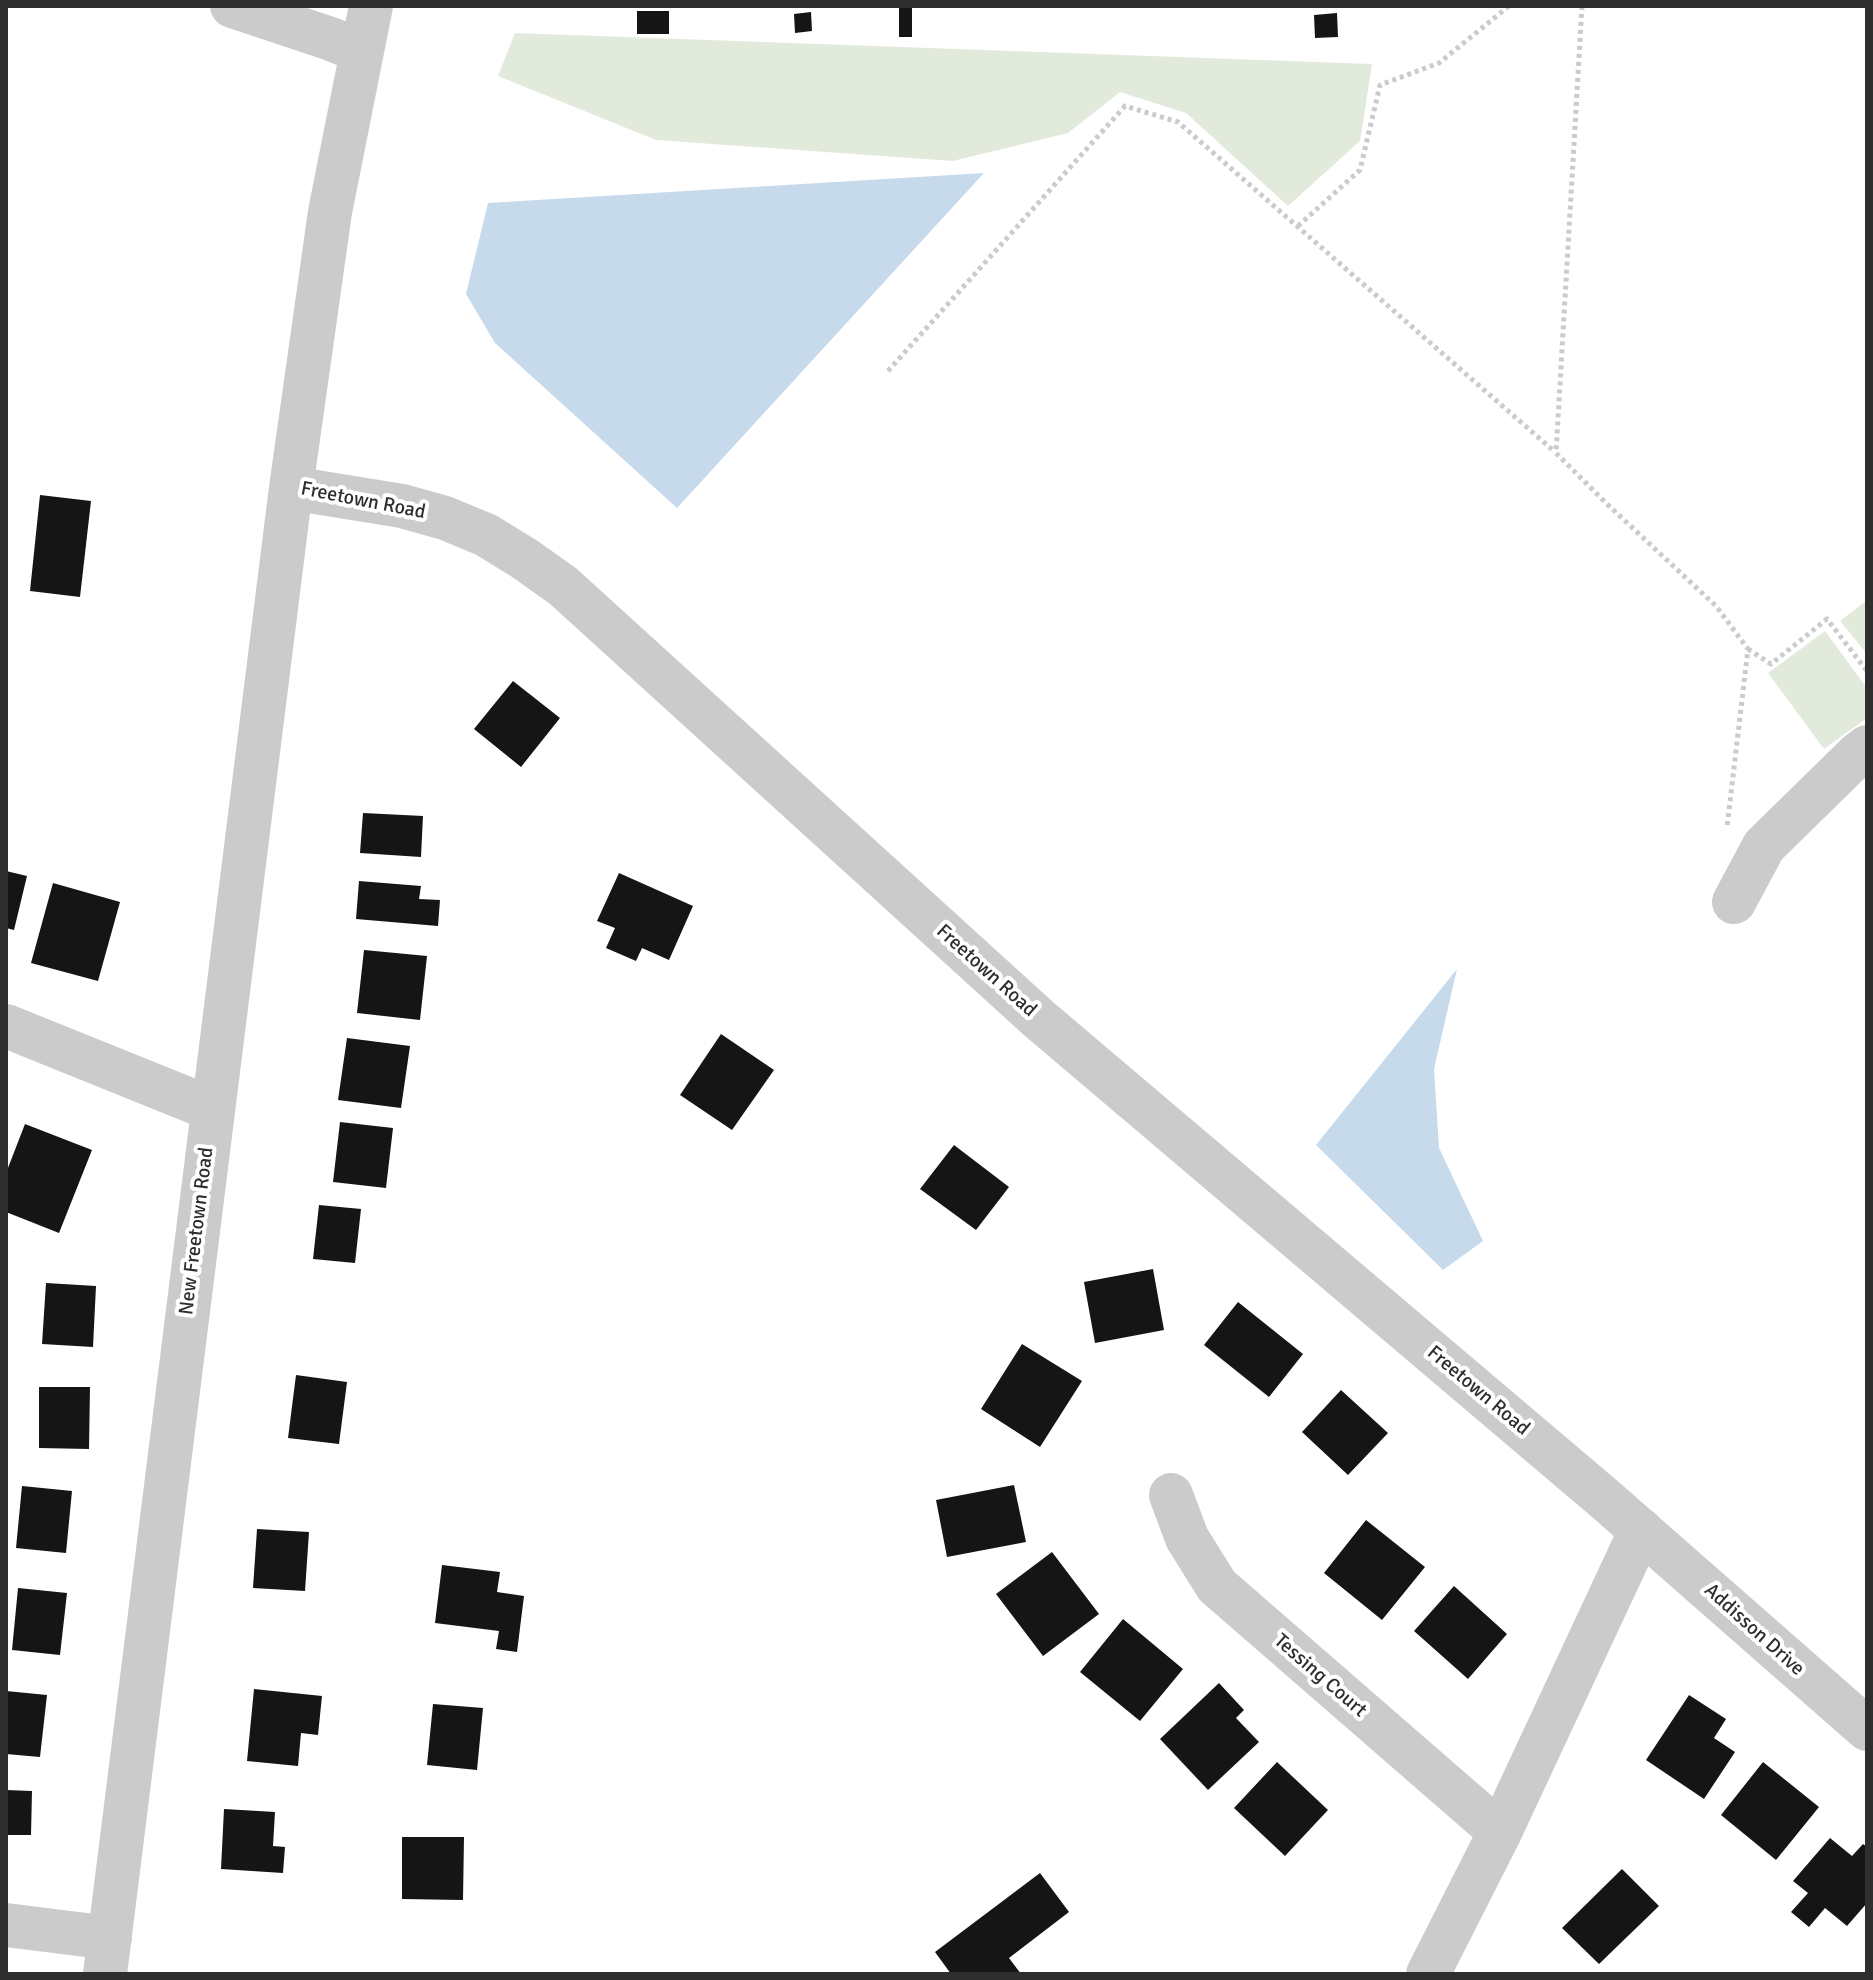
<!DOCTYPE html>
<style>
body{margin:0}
#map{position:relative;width:1873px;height:1980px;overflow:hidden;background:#fff;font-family:Signika,sans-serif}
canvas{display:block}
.frame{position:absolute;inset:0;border:8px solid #2e2e2e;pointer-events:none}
</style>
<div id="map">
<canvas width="1873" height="1980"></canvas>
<div class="frame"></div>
</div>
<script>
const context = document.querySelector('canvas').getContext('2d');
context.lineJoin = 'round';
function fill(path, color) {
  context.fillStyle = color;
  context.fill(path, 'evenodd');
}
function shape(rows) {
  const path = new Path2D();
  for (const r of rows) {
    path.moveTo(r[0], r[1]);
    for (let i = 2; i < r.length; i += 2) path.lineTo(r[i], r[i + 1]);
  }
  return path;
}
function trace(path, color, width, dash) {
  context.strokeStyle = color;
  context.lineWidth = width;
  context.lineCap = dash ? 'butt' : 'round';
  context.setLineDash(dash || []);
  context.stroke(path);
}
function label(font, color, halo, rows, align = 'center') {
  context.font = font + ' Signika,sans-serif';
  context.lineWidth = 8;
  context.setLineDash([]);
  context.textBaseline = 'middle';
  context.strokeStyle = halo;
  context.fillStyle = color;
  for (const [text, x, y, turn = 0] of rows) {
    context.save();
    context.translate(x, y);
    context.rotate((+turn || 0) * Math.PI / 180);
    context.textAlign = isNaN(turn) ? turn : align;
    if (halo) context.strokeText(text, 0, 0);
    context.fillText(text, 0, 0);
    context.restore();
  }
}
const green = shape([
 [515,33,1372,64,1360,141,1288,206,1186,113,1120,92,1068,133,953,161,656,140,498,76],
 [1867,600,1867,654,1840,621],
 [1825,631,1867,688,1867,718,1824,749,1768,673]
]);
const water = shape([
 [984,173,677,508,495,343,466,294,488,203],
 [1457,969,1434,1069,1439,1148,1483,1241,1443,1270,1316,1145]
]);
const building = shape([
 [899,6,912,6,912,37,899,37],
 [637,11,669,11,669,34,637,34],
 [811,12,812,31,795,33,794,14],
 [1337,13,1338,37,1315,38,1314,15],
 [40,495,91,501,80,597,30,591],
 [513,681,560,718,521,767,474,729],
 [363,813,423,816,421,857,360,853],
 [6,871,27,876,14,930,6,928],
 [619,873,693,906,669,960,642,948,636,961,606,948,615,928,597,921],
 [359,881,421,886,419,899,440,900,438,926,356,919],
 [53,883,120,902,98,981,31,963],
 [364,950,427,956,420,1020,357,1013],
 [721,1034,774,1070,732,1130,680,1095],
 [347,1038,410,1046,401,1108,338,1100],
 [340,1122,393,1128,386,1188,333,1182],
 [25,1124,92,1150,59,1233,6,1212,6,1173],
 [954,1145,1009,1187,976,1230,920,1189],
 [319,1205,361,1209,355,1263,313,1259],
 [1153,1269,1164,1330,1095,1343,1084,1282],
 [46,1283,96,1286,93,1347,42,1344],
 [1238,1302,1303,1354,1269,1397,1204,1345],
 [1022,1344,1082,1381,1040,1447,981,1409],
 [296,1375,347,1382,339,1444,288,1438],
 [39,1387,90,1387,89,1449,39,1448],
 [1341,1390,1388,1433,1348,1475,1302,1432],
 [1014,1485,1026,1542,947,1557,936,1500],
 [22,1486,72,1491,66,1553,16,1548],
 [1366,1520,1425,1567,1382,1620,1324,1573],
 [257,1529,309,1532,305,1591,253,1588],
 [1052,1552,1099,1614,1043,1656,996,1594],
 [442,1565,500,1572,497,1592,524,1596,517,1652,496,1649,499,1631,435,1623],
 [1454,1586,1507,1634,1468,1679,1414,1631],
 [18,1588,67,1593,60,1655,12,1650],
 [1123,1619,1183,1669,1140,1721,1080,1672],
 [1219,1683,1244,1710,1236,1718,1259,1742,1208,1790,1160,1739],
 [254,1689,322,1696,318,1735,301,1733,298,1766,247,1761],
 [6,1691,47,1695,40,1757,6,1754],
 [1689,1695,1726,1719,1714,1738,1735,1752,1704,1799,1646,1760],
 [433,1704,483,1708,477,1770,427,1765],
 [1277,1762,1328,1810,1285,1856,1234,1808],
 [1763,1762,1819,1807,1776,1860,1721,1815],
 [6,1790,32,1791,31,1835,6,1835],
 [224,1809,275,1812,273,1846,285,1847,283,1873,221,1869],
 [402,1837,464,1837,463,1900,402,1899],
 [1830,1838,1852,1856,1863,1844,1867,1847,1867,1903,1847,1926,1825,1908,1809,1927,1791,1912,1808,1893,1793,1881],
 [1622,1869,1659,1906,1599,1964,1562,1928],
 [1040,1873,1069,1912,1009,1958,1021,1974,951,1974,935,1952]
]);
const path = shape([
 [1582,6,1556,453,1607,504,1716,606,1748,649,1727,827],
 [1298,226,1360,170,1380,85,1439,63,1509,6],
 [888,371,1125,106,1178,122,1555,452],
 [1748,649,1771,664,1827,619,1867,671]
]);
const minor = shape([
 [232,6,331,39,360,51],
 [291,488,402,506,445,518,486,535,525,559,563,586,1039,1019,1606,1500,1867,1729],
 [1734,902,1764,846,1859,753,1867,747],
 [6,1026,212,1109],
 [1171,1495,1187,1538,1217,1586,1500,1832],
 [6,1925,110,1938],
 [105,1974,291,488,330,212,371,6],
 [1428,1974,1500,1832,1641,1530]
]);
const streetNames = [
 ["Freetown Road",363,501,11],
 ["Freetown Road",986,971,42],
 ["New Freetown Road",197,1231,-83],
 ["Freetown Road",1478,1391,40],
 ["Addisson Drive",1754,1630,42],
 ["Tessing Court",1320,1676,41]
];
fill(green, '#e2ebdb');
fill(water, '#c7daec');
fill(building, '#151515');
trace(path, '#cbcbcb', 5, [4, 4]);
trace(minor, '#cbcbcb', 44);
label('20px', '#2e2e2e', '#fff', streetNames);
</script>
